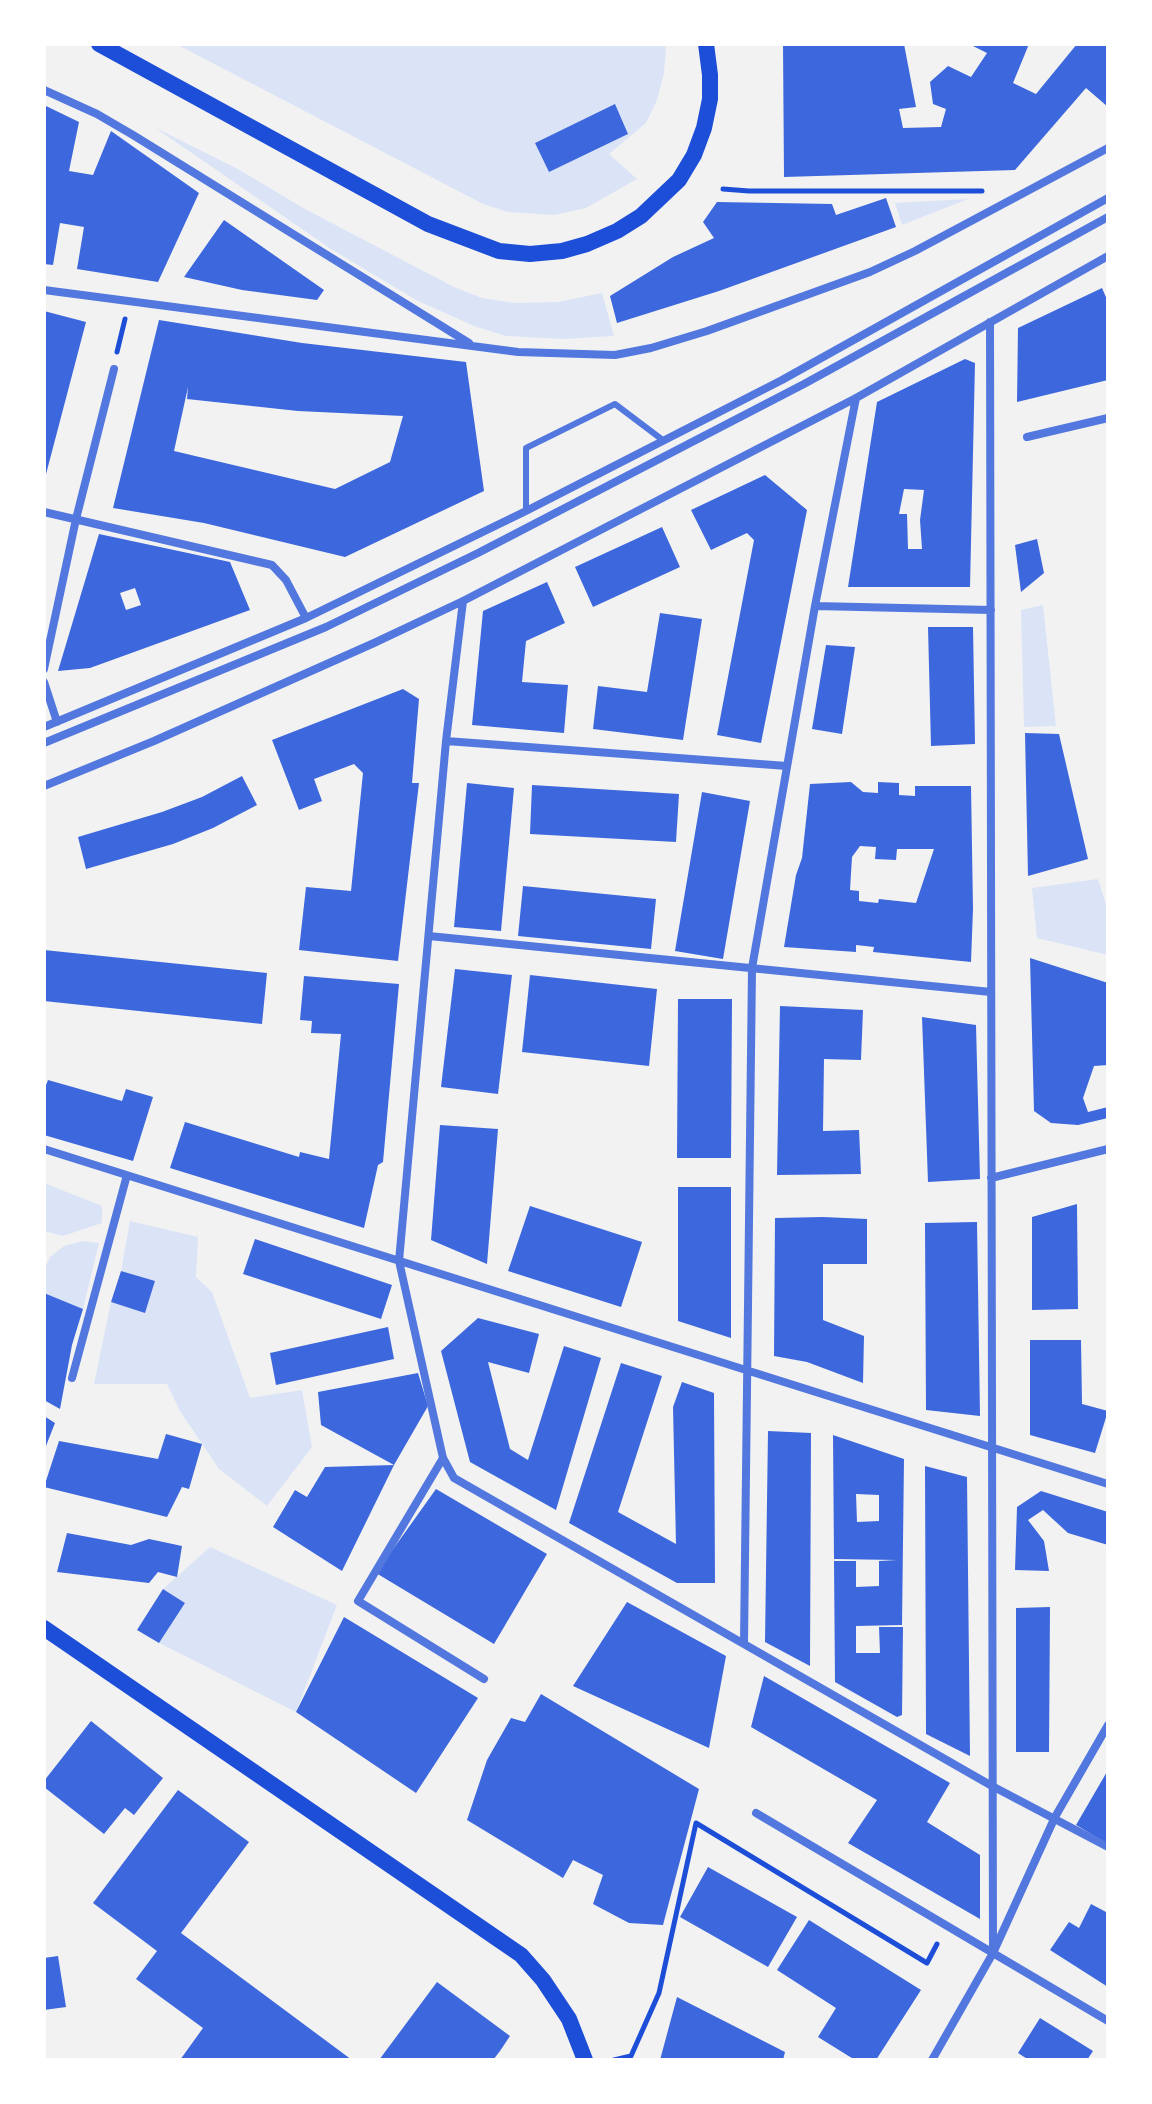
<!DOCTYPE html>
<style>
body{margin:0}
#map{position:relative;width:1152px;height:2104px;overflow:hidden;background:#f2f2f2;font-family:"Exo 2",sans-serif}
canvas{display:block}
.frame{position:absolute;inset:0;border:46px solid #fff;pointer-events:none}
</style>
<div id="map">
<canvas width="1152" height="2104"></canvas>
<div class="frame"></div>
</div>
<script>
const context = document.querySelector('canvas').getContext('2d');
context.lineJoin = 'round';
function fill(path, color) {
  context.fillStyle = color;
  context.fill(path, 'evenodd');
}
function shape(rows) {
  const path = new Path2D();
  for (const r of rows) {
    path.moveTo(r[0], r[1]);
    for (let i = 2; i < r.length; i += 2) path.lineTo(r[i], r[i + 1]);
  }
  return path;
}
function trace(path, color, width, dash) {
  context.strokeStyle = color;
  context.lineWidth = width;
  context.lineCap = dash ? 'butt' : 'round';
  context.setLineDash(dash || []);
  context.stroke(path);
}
const green = shape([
 [176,44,664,44,666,49,664,73,657,100,646,123,609,154,637,179,586,208,554,215,508,212,483,204],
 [154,127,238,169,305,209,454,287,482,298,515,303,558,302,602,293,614,336,564,339,506,336,474,326,416,300,331,249],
 [968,199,902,225,895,203],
 [1043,605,1056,726,1024,727,1021,610],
 [1098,879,1108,911,1108,955,1037,938,1032,888],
 [44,1183,102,1206,102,1223,63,1236,44,1231],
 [130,1221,198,1237,196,1277,212,1292,250,1398,302,1390,312,1447,267,1506,219,1469,180,1411,167,1384,94,1384,111,1302,145,1312,155,1282,121,1271],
 [83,1241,99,1243,83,1309,44,1293,44,1270,50,1257,64,1246],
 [210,1547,337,1605,296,1712,159,1643,185,1603,163,1589]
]);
const building = shape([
 [783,44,904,44,916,107,899,109,903,128,941,127,946,109,933,104,930,82,948,66,971,77,987,53,969,44,1029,44,1013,83,1036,94,1077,44,1108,44,1108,107,1086,88,1015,170,784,177],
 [615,104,628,134,549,172,535,143],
 [44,105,79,122,69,171,93,175,111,131,199,193,158,282,77,269,84,227,60,223,53,265,44,264],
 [886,198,896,227,719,291,617,323,610,296,673,257,714,238,703,222,717,202,832,204,836,215],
 [224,220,324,290,317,300,242,290,184,277],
 [1102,288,1108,302,1108,380,1017,402,1018,328],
 [44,311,86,322,45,478,44,478],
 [159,320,302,343,466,362,484,491,345,557,204,523,113,508],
 [188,387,187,399,298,411,403,416,390,462,335,489,174,451],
 [965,359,975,363,970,587,848,587,877,402],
 [904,489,924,490,920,520,922,549,908,549,907,514,899,514],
 [765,475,807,510,761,743,717,735,754,540,747,533,711,550,691,510],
 [662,527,680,567,593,607,575,567],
 [99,534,230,562,250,610,90,668,58,671],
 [135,588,141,605,126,610,120,593],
 [1037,539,1044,573,1021,592,1015,545],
 [547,582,565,623,526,641,522,682,568,685,564,733,472,725,483,611],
 [660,613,702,619,683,740,593,729,598,686,647,692],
 [928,627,973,627,975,744,931,746],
 [826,645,855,647,842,734,812,729],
 [403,689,419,699,412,783,419,783,398,961,299,950,306,887,351,891,363,773,354,764,314,779,322,801,299,810,272,740],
 [1025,733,1059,734,1088,859,1028,876],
 [242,776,257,805,213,828,173,844,86,869,78,837,162,812,202,797],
 [851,782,863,792,878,793,878,782,899,783,899,795,915,796,915,786,971,786,973,909,971,962,873,952,874,947,856,945,856,952,784,947,796,875,802,858,810,784],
 [860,846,876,847,875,859,896,860,897,849,934,849,916,903,879,899,878,903,859,901,859,891,850,890,852,857],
 [467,783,514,788,501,931,454,927],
 [532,785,679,794,676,842,530,834],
 [702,792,750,801,723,959,675,951],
 [523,886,656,899,651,949,518,936],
 [44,950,267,973,262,1024,44,1001],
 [1030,958,1108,983,1108,1065,1094,1066,1083,1098,1088,1112,1108,1107,1108,1118,1078,1125,1051,1123,1034,1111],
 [455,969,512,975,498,1094,441,1087],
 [530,975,657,989,649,1066,522,1052],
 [304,976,399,984,383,1162,378,1165,364,1228,170,1168,185,1122,299,1157,300,1152,329,1159,341,1034,311,1033,312,1021,300,1020],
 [678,999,732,999,731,1158,677,1158],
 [780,1006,863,1010,861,1060,824,1059,823,1131,859,1130,861,1174,777,1175],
 [922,1017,976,1025,980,1179,928,1182],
 [48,1080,122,1101,126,1089,153,1097,133,1161,44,1135,44,1084,46,1085],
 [440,1125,498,1129,487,1264,431,1240],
 [678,1187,731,1187,731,1338,678,1321],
 [1077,1204,1078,1309,1032,1310,1032,1217],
 [530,1206,642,1242,621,1307,508,1271],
 [823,1217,867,1219,867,1264,823,1264,823,1320,864,1336,863,1383,807,1362,774,1356,775,1218],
 [977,1222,980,1416,926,1410,925,1223],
 [255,1239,392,1285,381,1319,243,1274],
 [121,1271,155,1281,145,1313,111,1302],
 [44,1293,83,1309,72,1345,60,1409,44,1400],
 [478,1318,539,1334,529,1373,488,1362,510,1449,528,1460,564,1346,601,1358,556,1510,470,1462,441,1351],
 [388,1327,394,1359,276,1385,270,1353],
 [1030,1340,1081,1340,1082,1404,1108,1411,1095,1453,1030,1435],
 [621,1363,662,1376,618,1512,676,1544,673,1407,682,1382,714,1393,715,1583,677,1583,569,1523],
 [418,1373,428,1406,394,1465,321,1425,318,1392],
 [44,1416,55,1423,44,1451],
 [768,1431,811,1433,810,1666,765,1642],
 [166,1434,202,1444,189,1489,182,1487,167,1517,44,1487,59,1441,158,1459],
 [833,1435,904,1459,902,1625,856,1626,856,1653,880,1653,879,1627,903,1627,902,1715,897,1717,835,1682,834,1561,856,1561,856,1587,879,1586,879,1561,897,1560,834,1559],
 [856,1494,879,1495,879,1521,857,1522],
 [394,1465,342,1571,273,1527,295,1490,307,1497,325,1467],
 [925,1466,967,1477,970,1756,926,1734],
 [436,1489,547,1554,494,1644,376,1573],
 [1041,1491,1108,1512,1108,1545,1068,1533,1043,1510,1028,1520,1044,1541,1049,1571,1015,1570,1017,1507],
 [67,1533,131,1545,149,1539,182,1546,177,1577,158,1572,149,1583,57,1572],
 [163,1589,185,1603,159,1643,137,1630],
 [627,1602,726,1656,709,1748,573,1686],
 [1050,1607,1049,1752,1016,1752,1016,1608],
 [344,1617,478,1698,416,1793,296,1712],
 [764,1676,950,1783,927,1822,980,1855,980,1919,848,1843,877,1800,751,1727],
 [541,1694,699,1789,663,1925,629,1923,593,1904,603,1875,573,1860,563,1878,467,1820,487,1760,511,1718,525,1722],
 [91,1721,163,1778,134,1815,125,1808,104,1834,44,1787,44,1781],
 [1108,1770,1108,1844,1076,1825],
 [178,1790,249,1842,181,1933,352,2060,180,2060,203,2028,136,1979,157,1951,93,1903],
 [708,1867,797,1917,768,1967,680,1917],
 [1091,1904,1106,1912,1108,1909,1108,1987,1050,1950,1069,1922,1079,1928],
 [809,1920,921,1990,876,2060,855,2060,818,2037,836,2008,777,1970],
 [58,1956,66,2007,44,2010,44,1958],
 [437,1982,510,2036,500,2051,493,2060,379,2060],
 [677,1997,785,2052,783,2060,660,2060],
 [1040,2018,1093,2051,1087,2060,1029,2060,1018,2053]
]);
const path = shape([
 [723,189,749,191,982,191],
 [117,352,125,319],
 [614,2060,631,2056,659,1993,696,1823,927,1963,937,1944]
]);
const service = shape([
 [526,511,526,448,615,404,664,441]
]);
const minor = shape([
 [44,90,97,114,133,135,469,343],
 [44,290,518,352,615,355,651,348,707,331,870,272,915,251,1108,148],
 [990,322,993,1953],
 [1027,437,1108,418],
 [44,512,272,565,286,580,306,618],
 [463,601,446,741,399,1261,443,1458,454,1478,992,1786,1108,1847],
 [815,606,991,610],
 [44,669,76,519,114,369],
 [44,682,57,722],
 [44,727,306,618,526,511,782,380,1108,198],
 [446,741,787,766],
 [44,743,326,627,478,553,804,384,1108,217],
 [44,786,154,741,374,643,463,601,856,398,1108,256],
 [429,936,991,992],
 [44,1149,1108,1484],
 [991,1178,1108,1149],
 [72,1378,127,1175],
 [443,1458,358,1601,484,1679],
 [744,1642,752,968,815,606,856,398],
 [756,1813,1108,2021],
 [932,2060,993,1953,1055,1817,1108,1725]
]);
const secondary = shape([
 [99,44,428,224,499,251,530,254,562,251,587,244,617,231,641,216,679,180,694,155,704,128,710,99,710,75,706,44],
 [44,1628,521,1955,543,1980,569,2019,585,2060]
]);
fill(green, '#dbe4f7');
fill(building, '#3d67dc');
trace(path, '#1d4ed8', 5);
trace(service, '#5277de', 6);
trace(minor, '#5277de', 8);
trace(secondary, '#1d4ed8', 16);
</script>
